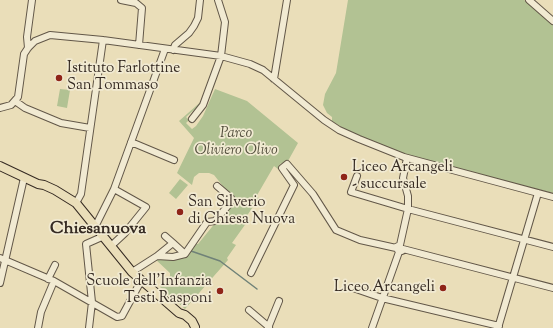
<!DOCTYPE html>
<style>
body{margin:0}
canvas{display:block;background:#eadeb9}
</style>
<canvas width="553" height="328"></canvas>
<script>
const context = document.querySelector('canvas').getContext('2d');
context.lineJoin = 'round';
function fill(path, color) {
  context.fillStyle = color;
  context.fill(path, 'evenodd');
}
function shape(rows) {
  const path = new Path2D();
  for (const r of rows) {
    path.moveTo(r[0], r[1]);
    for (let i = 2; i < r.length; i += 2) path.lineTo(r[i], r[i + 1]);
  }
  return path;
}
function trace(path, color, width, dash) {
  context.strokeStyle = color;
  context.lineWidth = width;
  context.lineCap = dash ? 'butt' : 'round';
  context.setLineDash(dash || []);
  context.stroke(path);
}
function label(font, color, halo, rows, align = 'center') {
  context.font = font + ' "Sorts Mill Goudy",serif';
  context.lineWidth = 3.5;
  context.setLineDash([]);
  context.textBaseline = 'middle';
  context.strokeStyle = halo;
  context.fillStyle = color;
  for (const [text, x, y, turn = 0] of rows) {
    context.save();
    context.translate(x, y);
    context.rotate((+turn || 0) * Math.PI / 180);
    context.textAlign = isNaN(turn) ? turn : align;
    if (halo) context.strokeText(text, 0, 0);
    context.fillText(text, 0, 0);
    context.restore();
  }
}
const green = shape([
 [348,0,524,0,553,23,553,193,411,158,361,139,332,121,332,117,327,113,323,105,325,94,336,73],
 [60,89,70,90,67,108,57,106],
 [215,89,247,101,298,143,288,161,280,164,278,169,274,166,256,197,259,198,244,220,247,222,232,243,236,245,227,258,228,260,185,309,160,287,170,276,170,273,155,259,180,259,188,254,195,244,198,244,234,200,214,175,209,173,199,173,194,177,192,185,177,173,194,138,179,121,204,99,202,103,186,117,189,120,186,123,192,129,196,126,203,116],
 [180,179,188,185,176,199,169,193]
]);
const stream = shape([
 [191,251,220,261,257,289]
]);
const minor = shape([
 [121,0,136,3,142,8,139,45],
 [529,0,553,21],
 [28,48,27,37,32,0],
 [173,50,175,45,189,33,194,26,198,18,200,0],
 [274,79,287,0],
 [15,101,25,108,61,123,90,128],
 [0,108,11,105,18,97,24,54,28,48,35,41,50,35,103,40,221,56,250,64,263,70,324,120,339,130,359,139,404,157,553,197],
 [192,119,203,105,221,56,225,22,218,0],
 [131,142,174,160],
 [357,176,351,192,408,209,553,247],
 [76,203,81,194,103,40],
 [96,225,114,189,165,49],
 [165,236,173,243],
 [111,246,125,233,146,207,114,189],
 [403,249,553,288],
 [399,252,396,247,400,245,408,209,408,196,403,178,407,158],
 [157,256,173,243,185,254],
 [0,258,54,281,117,317,122,316,141,281],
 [132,272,157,256,173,257,185,254,207,222,215,221,231,202,231,198,217,186],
 [251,273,294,185,282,168,287,164,313,194,336,230,360,240,396,248],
 [48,279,55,265],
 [0,283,24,178],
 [353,288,382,298,499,326],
 [249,310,269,327],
 [38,328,41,312,54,281],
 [89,328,92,302,86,244,104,236],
 [268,328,279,301],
 [372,328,399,252,402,251],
 [498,328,538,193]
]);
const major = shape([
 [0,166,38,184,44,185,55,190,76,203,132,272,179,313,185,315,192,321,195,327]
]);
const markers = [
 [59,78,4,"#8f2418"],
 [344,177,4,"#8f2418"],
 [180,212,4,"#8f2418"],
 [443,288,4,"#8f2418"],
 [220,291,4,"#8f2418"]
];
const poiNames = [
 ["Istituto Farlottine",67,69],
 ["San Tommaso",67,86],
 ["Liceo Arcangeli",352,168],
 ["- succursale",352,185],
 ["San Silverio",188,203],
 ["di Chiesa Nuova",188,220],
 ["Scuole dell'Infanzia",212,282,"right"],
 ["Testi Rasponi",212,299,"right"],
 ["Liceo Arcangeli",435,288,"right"]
];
const parkNames = [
 ["Parco",236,134],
 ["Oliviero Olivo",236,151]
];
const quarterNames = [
 ["Chiesanuova",98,230]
];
fill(green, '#b2c293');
trace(stream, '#708278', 1.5);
trace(minor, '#625748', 8);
trace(major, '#352a22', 10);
trace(minor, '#f1ead2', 6);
trace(major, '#eadeb9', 8);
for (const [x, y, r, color] of markers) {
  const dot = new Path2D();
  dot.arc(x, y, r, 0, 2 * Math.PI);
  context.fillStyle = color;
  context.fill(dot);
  trace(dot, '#f1ead2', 1.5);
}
label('15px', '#352a22', '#f1ead2', poiNames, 'left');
label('italic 15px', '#54503e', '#f1ead2', parkNames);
label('bold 17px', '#352a22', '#f1ead2', quarterNames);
</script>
